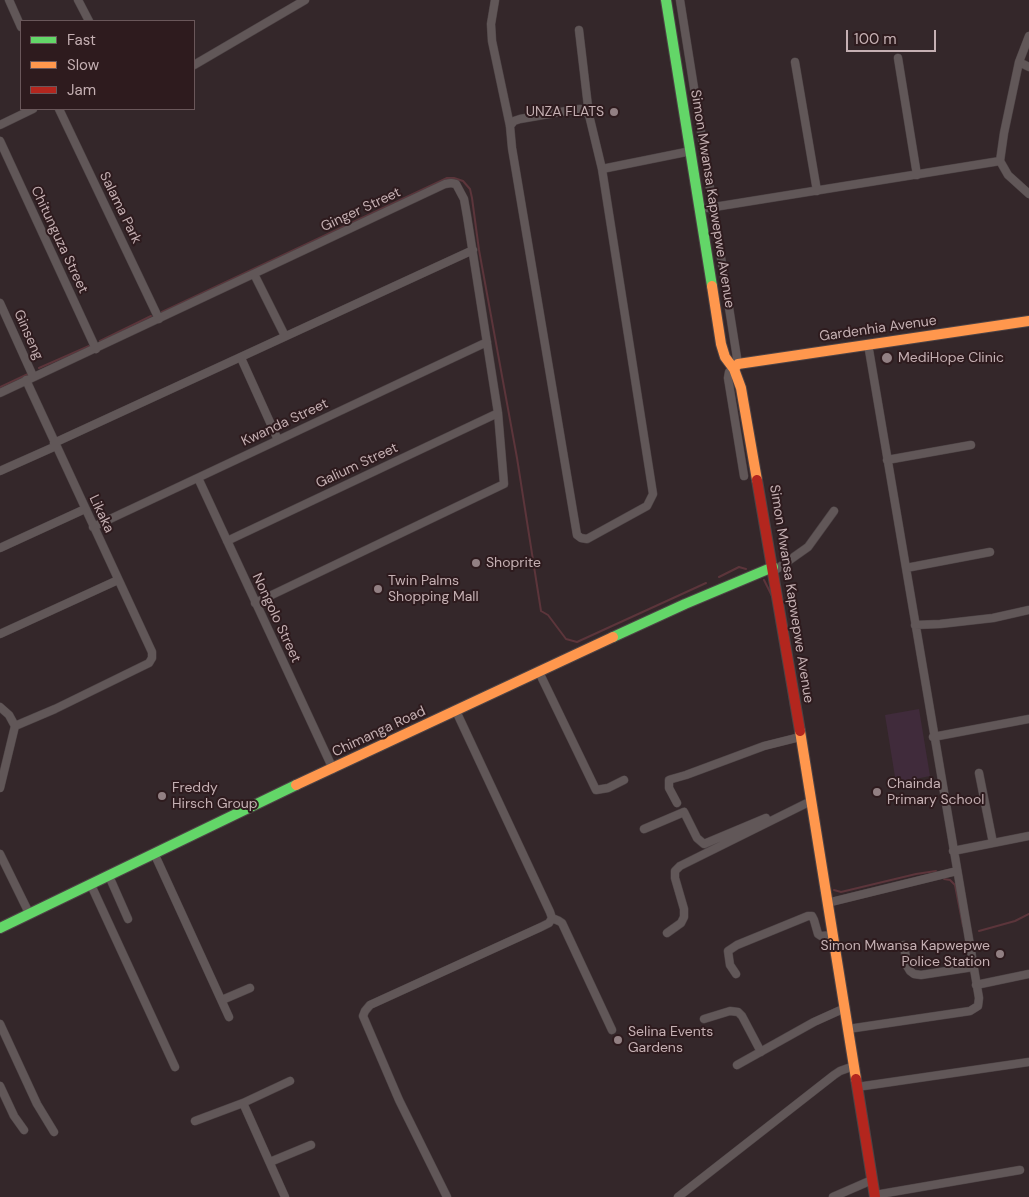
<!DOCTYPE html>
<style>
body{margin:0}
#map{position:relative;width:1029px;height:1197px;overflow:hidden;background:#34272a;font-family:"DM Sans",sans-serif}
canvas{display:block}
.legend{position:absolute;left:20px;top:20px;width:175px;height:90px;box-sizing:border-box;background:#2e1b1e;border:1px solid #6a575a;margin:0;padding:6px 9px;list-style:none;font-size:15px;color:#c5b0b3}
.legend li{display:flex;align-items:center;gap:10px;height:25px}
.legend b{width:25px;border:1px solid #6a575a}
.scale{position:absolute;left:846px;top:30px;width:90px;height:22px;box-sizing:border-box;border:2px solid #c5b0b3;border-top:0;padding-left:6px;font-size:15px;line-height:18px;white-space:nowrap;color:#c5b0b3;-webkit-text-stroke:4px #2e1b1e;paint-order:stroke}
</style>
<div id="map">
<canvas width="1029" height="1197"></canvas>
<ul class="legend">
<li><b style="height:6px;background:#63d668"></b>Fast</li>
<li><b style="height:6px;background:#ff974d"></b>Slow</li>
<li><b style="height:6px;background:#b3261e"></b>Jam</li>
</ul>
<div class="scale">100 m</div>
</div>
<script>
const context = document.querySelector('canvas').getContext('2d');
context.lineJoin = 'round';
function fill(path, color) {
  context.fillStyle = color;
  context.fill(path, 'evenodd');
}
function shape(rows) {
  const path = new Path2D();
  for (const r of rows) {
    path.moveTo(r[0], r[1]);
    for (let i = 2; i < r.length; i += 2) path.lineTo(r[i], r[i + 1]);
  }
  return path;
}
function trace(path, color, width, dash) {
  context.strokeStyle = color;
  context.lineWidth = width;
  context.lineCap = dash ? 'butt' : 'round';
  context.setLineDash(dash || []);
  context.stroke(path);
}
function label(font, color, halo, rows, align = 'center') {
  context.font = font + ' "DM Sans",sans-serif';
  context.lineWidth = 4;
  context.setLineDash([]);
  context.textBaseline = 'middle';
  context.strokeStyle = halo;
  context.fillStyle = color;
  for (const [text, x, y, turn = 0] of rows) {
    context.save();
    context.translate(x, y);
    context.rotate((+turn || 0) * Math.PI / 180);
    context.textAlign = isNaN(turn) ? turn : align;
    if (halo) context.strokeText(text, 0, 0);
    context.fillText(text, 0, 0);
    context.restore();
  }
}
const green = shape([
 [919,709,930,776,896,783,885,715]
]);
const stream = shape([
 [162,312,447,178,454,178,463,181,470,189,472,198,479,250,517,458,541,611,548,615,566,639,577,642,706,583],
 [100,341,151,316],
 [39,368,89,346],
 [0,387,28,374],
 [719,577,739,567,746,569],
 [764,580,773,598],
 [774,602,791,706],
 [944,879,950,880,955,885,963,926],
 [834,890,841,892,916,874,936,871],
 [979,931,1015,921,1029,914]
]);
const street = shape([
 [9,0,21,27],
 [78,0,89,21],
 [495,0,491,24,492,41,510,126,512,148,577,535,581,538,587,539,647,506,653,494,602,169,589,115,579,30],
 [680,0,738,364],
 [1029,36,1019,62,1004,133,1000,161,1008,175,1029,194],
 [898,58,917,175],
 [795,62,817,191],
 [1019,62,1029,67],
 [194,65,305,0],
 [59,109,159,319],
 [0,125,33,109],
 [510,126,514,121,520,119,572,110,580,109,585,111,589,115],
 [0,141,96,349],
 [602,169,691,151],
 [708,208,1000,161],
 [254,274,285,336],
 [0,303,33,376],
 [241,358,278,440],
 [734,369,729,372,728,378,744,476],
 [0,393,445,184,451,183,456,184,464,199,467,216,498,413,504,484,255,603],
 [54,443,473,250],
 [887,460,971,445],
 [0,471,56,446],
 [198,478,333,769],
 [93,527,487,342],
 [227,541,498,413],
 [0,548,85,509],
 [906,568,990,552],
 [774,571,808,547,834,511],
 [915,625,940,624,993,618,1029,610],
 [0,634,118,580],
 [539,672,596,790,608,788,624,780],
 [0,707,9,715,15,726],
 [15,726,55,709,149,663,152,658,152,652,26,380],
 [933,737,1029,719],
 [979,773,993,843],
 [0,788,15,726],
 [677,803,669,788,669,780,672,779,686,775,764,746,800,737],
 [644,829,684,812,697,838,704,844,766,818],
 [953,851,1029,836],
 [154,853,229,1017],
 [0,854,29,913],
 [109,876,128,919],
 [91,885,175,1067],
 [827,903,957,871],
 [552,918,559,921,562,923,612,1030],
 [667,933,681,923,684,917,684,909,675,878,675,871,680,866,811,801],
 [904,945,907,966,910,971,914,974,921,975,973,967],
 [736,974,730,965,728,951,737,945,808,916,812,916,814,920,818,934,821,936,833,935],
 [976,985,1029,974],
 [222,1000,250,988],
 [704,1019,730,1011,738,1012,742,1016,761,1052],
 [0,1024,37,1104,54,1132],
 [848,1029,970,1011,978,1006,979,998,868,344],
 [737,1065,814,1022,845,1008],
 [0,1086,14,1116,24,1130],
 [857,1087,1029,1062],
 [243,1103,285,1197],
 [195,1121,243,1103,290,1081],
 [270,1162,311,1145],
 [875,1195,1020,1170],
 [447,1197,399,1100,363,1016,365,1011,370,1005,541,927,549,923,552,918,550,912,456,711],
 [678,1197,834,1075,840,1071,854,1066],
 [833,1197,872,1180]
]);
const fast = shape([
 [666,0,712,286],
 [613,637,685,604,773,567],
 [0,928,296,785]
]);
const slow = shape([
 [712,286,721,344,725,357,734,369,741,388,757,480],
 [734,369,738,364,1029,321],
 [800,731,856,1079],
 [296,785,613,637]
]);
const jam = shape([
 [757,480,800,731],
 [856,1079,875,1197]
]);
const markers = [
 [614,112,5,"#928083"],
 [887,358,6,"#928083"],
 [476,563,5,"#928083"],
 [378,589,5,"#928083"],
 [877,792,5,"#928083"],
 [162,796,5,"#928083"],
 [1000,954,5,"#928083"],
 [618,1040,5,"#928083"]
];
const poiNames = [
 ["UNZA FLATS",604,112,"right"],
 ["MediHope Clinic",898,358],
 ["Shoprite",486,563],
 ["Twin Palms",388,581],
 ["Shopping Mall",388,597],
 ["Chainda",887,784],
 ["Primary School",887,800],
 ["Freddy",172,788],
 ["Hirsch Group",172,804],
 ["Simon Mwansa Kapwepwe",990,946,"right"],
 ["Police Station",990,962,"right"],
 ["Selina Events",628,1032],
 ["Gardens",628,1048]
];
const streetNames = [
 ["Simon Mwansa Kapwepwe Avenue",712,199,81],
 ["Salama Park",120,208,64],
 ["Ginger Street",361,210,-25],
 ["Chitunguza Street",59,240,65],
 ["Gardenhia Avenue",878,329,-8],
 ["Ginseng",28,335,66],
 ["Kwanda Street",285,423,-25],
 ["Galium Street",357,466,-25],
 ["Likaka",101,514,65],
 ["Simon Mwansa Kapwepwe Avenue",791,594,81],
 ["Nongolo Street",276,618,65],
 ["Chimanga Road",379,732,-25]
];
fill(green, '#402b3b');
trace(stream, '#5c353b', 2);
trace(street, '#4d4345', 9);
trace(fast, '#4d4345', 12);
trace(slow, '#4d4345', 12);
trace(jam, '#4d4345', 12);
trace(street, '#615758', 8);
trace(fast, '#63d668', 10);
trace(slow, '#ff974d', 10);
trace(jam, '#b3261e', 10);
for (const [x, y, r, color] of markers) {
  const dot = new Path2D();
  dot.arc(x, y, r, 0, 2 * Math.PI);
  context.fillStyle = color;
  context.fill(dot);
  trace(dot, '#2e1b1e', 2);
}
label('14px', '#c5b0b3', '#2e1b1e', poiNames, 'left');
label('14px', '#c5b0b3', '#2e1b1e', streetNames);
</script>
